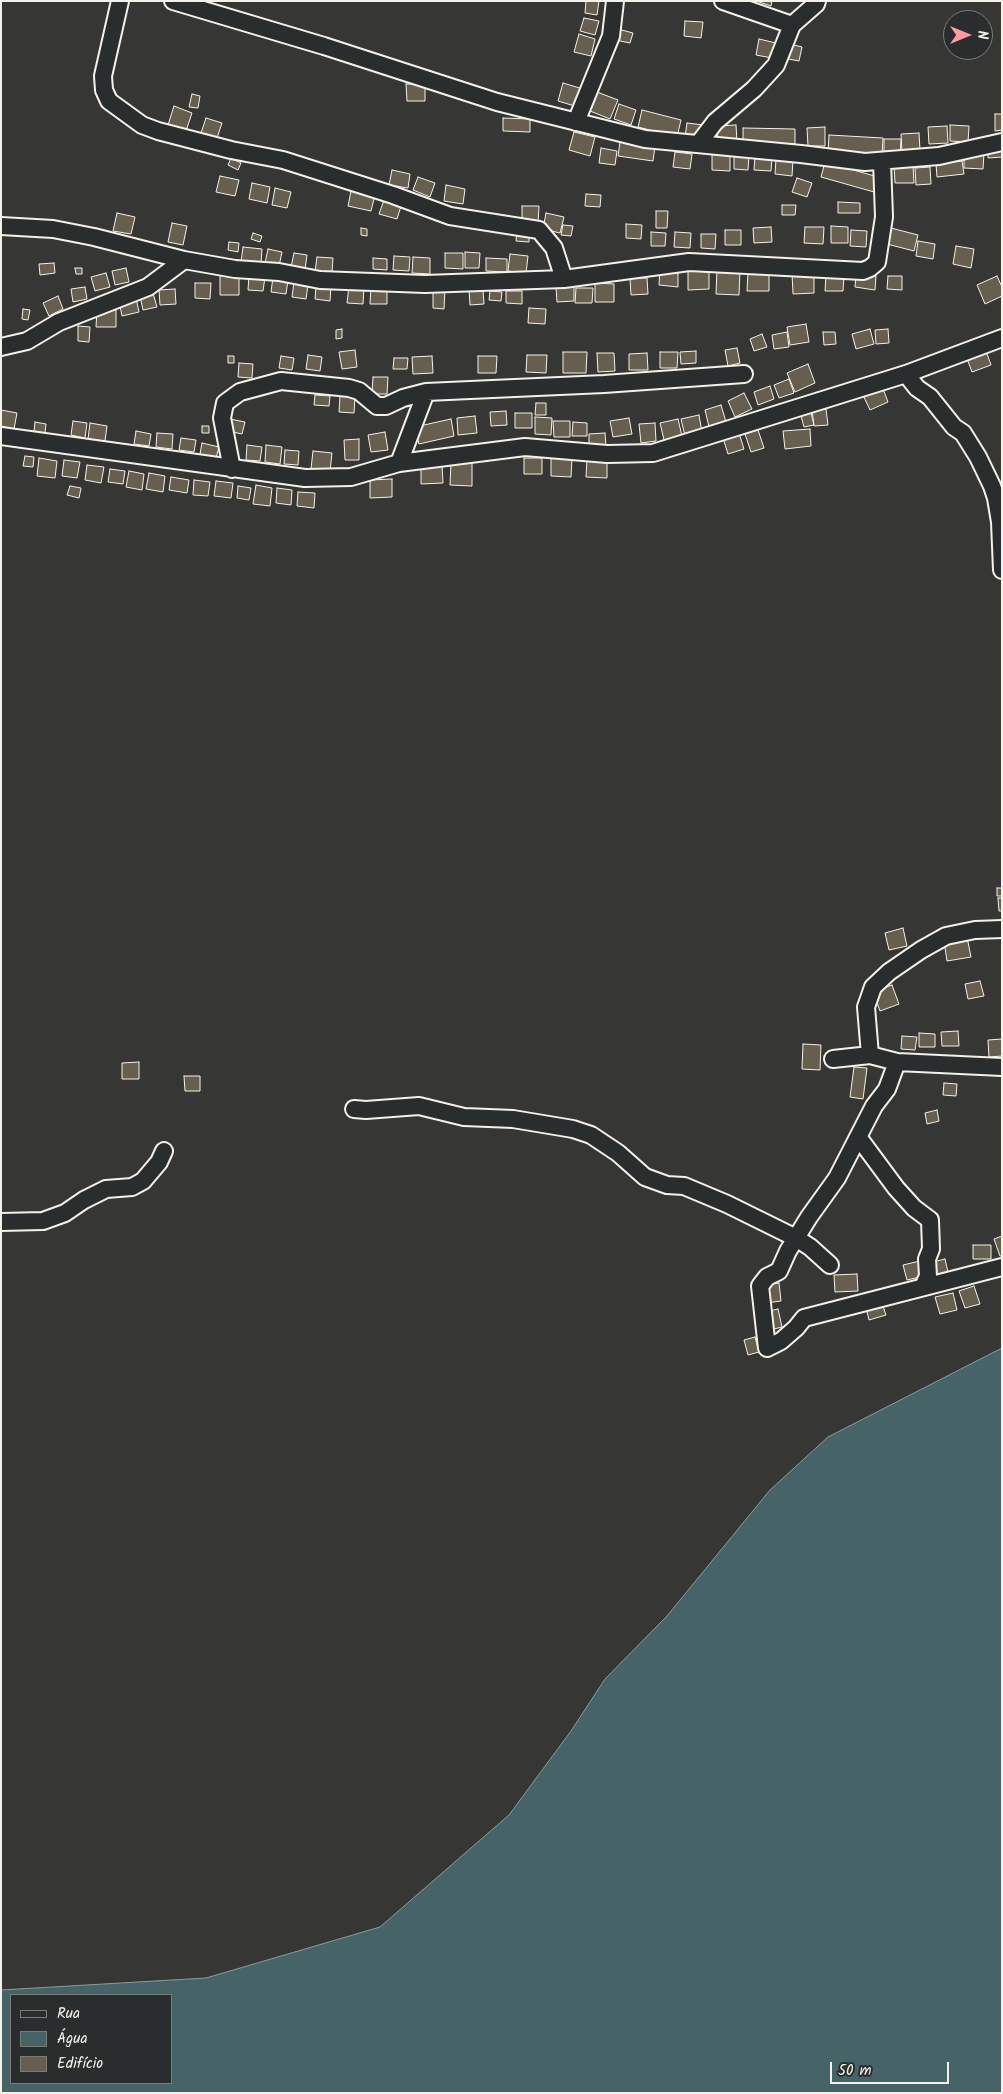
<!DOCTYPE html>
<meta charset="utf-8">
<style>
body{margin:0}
#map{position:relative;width:1003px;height:2094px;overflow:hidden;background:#363734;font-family:Kalam,sans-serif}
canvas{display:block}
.frame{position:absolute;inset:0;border:2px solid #f4f1e8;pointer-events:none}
.legend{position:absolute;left:10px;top:1994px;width:162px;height:90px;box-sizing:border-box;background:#2a2d2e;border:1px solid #7b7b78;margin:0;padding:6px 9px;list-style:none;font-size:15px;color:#f4f1e8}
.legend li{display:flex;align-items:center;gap:10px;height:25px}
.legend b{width:25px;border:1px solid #7b7b78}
.north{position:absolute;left:943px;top:10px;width:50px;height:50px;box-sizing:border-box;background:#2a2d2e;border:1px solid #7b7b78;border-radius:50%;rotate:90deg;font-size:14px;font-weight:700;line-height:20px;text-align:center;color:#f4f1e8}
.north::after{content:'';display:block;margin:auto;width:18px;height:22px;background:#ff9aa2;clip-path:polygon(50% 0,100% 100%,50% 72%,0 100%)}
.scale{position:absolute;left:830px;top:2062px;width:119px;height:22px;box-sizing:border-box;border:2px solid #f4f1e8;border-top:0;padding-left:6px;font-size:15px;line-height:18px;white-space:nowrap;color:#f4f1e8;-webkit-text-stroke:4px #2a2d2e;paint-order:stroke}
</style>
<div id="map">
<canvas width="1003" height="2094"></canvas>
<div class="frame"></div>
<ul class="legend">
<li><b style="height:6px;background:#2a2d2e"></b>Rua</li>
<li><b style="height:14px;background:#466467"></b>Água</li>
<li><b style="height:14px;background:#665e4e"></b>Edifício</li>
</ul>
<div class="north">N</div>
<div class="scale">50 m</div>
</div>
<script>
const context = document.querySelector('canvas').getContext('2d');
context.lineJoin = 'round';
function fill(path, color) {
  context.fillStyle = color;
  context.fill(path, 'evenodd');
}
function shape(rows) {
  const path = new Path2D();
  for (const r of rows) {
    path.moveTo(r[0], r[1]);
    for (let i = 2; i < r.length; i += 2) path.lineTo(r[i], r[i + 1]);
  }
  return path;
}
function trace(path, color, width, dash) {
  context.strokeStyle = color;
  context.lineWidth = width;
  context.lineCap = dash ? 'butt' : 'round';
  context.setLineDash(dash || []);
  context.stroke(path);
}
const water = shape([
 [1002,1348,1002,2093,1,2093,1,1990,206,1978,380,1927,509,1815,571,1731,605,1679,667,1616,770,1490,828,1437,1002,1348],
 [11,1995,171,1995,171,2083,11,2083,11,1995]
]);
const building = shape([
 [586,1,599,1,597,15,585,13,586,1],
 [756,1,772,1,771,6,756,1],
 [584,18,599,21,595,35,580,31,584,18],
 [685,21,703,22,701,38,684,36,685,21],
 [618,29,633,33,630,43,615,40,618,29],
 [579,34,595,39,591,56,574,52,579,34],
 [759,39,776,43,772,58,756,55,759,39],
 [786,43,802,47,799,61,783,58,786,43],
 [563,83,583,89,578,107,558,101,563,83],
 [406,84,425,84,425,101,407,101,406,84],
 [597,92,618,100,610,119,590,111,597,92],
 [192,94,200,96,198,108,189,107,192,94],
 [619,104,636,110,631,125,614,119,619,104],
 [174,106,192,113,186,131,168,125,174,106],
 [642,110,681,120,677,137,638,127,642,110],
 [995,114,1002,114,1002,130,995,131,995,114],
 [206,118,222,123,217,138,201,133,206,118],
 [503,118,530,119,530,132,503,131,503,118],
 [687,123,704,125,702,139,685,137,687,123],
 [736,125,737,141,718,142,717,126,736,125],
 [950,125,969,126,968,142,950,141,950,125],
 [947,126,948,143,929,144,928,127,947,126],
 [825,127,825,146,808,146,807,128,825,127],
 [743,128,795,129,795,144,743,143,743,128],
 [574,132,595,137,590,156,569,150,574,132],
 [919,133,920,150,902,152,901,134,919,133],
 [829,135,883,138,882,155,828,152,829,135],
 [884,139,901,139,900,156,884,156,884,139],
 [620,142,655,146,653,161,618,156,620,142],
 [988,147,1002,147,1002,157,988,158,988,147],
 [601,148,617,151,615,165,599,163,601,148],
 [675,152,692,154,690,169,673,167,675,152],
 [964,152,984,153,983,169,964,168,964,152],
 [712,153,730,154,730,171,712,170,712,153],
 [734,155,749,155,748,170,734,169,734,155],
 [755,156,772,158,771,171,754,170,755,156],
 [231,158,241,163,238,170,228,165,231,158],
 [776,159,793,160,792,176,775,174,776,159],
 [962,161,964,174,937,177,936,164,962,161],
 [825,162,878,177,874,192,821,177,825,162],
 [913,165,914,183,895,183,894,166,913,165],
 [930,167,931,184,916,185,915,168,930,167],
 [392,170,410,174,408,188,389,185,392,170],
 [220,176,239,180,235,196,216,192,220,176],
 [418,177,435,183,430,197,413,190,418,177],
 [797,178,812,183,807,197,792,192,797,178],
 [252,183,270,187,267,203,249,199,252,183],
 [446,185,465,189,463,204,444,201,446,185],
 [352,186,376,191,371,211,348,206,352,186],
 [275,188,291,192,287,208,272,205,275,188],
 [586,194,601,195,600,207,585,206,586,194],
 [385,197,402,203,397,219,379,214,385,197],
 [838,202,860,203,860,213,838,213,838,202],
 [782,205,796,205,795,215,782,215,782,205],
 [522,206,539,206,538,224,522,223,522,206],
 [656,211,668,211,667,228,656,228,656,211],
 [117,213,135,217,131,234,113,231,117,213],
 [546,213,564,217,560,233,543,229,546,213],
 [172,223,187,226,183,245,168,242,172,223],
 [626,224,642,225,641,239,626,238,626,224],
 [563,225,573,226,571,236,561,235,563,225],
 [831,226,848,227,848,243,831,243,831,226],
 [771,227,772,242,754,243,753,228,771,227],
 [805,227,824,227,823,244,804,243,805,227],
 [887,227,918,235,914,251,883,243,887,227],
 [361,228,367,229,367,236,361,235,361,228],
 [725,230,741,230,741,245,725,245,725,230],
 [851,230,867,231,866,247,850,246,851,230],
 [517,231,529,231,529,242,516,241,517,231],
 [651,232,666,233,665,246,651,246,651,232],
 [675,232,691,233,690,248,674,247,675,232],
 [253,233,262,236,260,242,251,239,253,233],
 [701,234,716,234,715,249,701,248,701,234],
 [918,241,935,244,933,259,916,256,918,241],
 [229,242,239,243,238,252,228,250,229,242],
 [956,246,974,249,971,268,953,264,956,246],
 [243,247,262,249,261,264,241,262,243,247],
 [268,249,282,252,279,266,265,263,268,249],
 [465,252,480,253,479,268,465,268,465,252],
 [294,253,307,255,305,270,291,267,294,253],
 [445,253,463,253,463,269,445,268,445,253],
 [510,254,528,256,526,273,508,271,510,254],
 [394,256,410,257,409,271,393,270,394,256],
 [317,257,333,258,332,273,315,272,317,257],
 [413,257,430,258,430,274,412,273,413,257],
 [373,258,387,259,387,270,373,269,373,258],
 [486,258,507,259,507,272,486,271,486,258],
 [54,263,55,273,40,275,39,264,54,263],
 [660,267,678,267,678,287,659,285,660,267],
 [75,268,82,268,82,274,76,274,75,268],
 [126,268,129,282,115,285,112,271,126,268],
 [717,269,740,270,739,295,716,294,717,269],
 [709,270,709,289,688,290,688,271,709,270],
 [748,272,769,273,769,291,747,291,748,272],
 [814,272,814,293,793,294,792,273,814,272],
 [106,273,110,287,95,291,91,277,106,273],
 [856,274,876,276,875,290,855,287,856,274],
 [220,275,239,275,239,295,220,295,220,275],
 [826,275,844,275,843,291,825,291,826,275],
 [249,276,265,277,263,291,248,290,249,276],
 [888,276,902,276,902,290,887,289,888,276],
 [997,276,1002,287,1002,296,985,304,977,285,997,276],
 [273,277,288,280,286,294,271,292,273,277],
 [630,278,647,278,648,294,631,295,630,278],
 [294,282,308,285,306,299,292,297,294,282],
 [195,283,211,283,210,299,195,298,195,283],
 [595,283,614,284,614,302,595,302,595,283],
 [316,285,331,286,330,301,315,299,316,285],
 [349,286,364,287,363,304,347,303,349,286],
 [85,287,87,299,73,302,71,289,85,287],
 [371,287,387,287,387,304,370,304,371,287],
 [556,287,574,287,574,301,557,302,556,287],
 [433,288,445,289,444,309,433,308,433,288],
 [576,288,593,288,592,303,575,303,576,288],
 [175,289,176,304,160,305,159,290,175,289],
 [469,290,483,290,484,304,470,305,469,290],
 [490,291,502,292,501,301,489,300,490,291],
 [506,291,522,291,522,304,506,303,506,291],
 [153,293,157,307,143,310,140,296,153,293],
 [58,296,63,309,49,316,43,303,58,296],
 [136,298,139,312,122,316,119,301,136,298],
 [529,308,546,309,545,324,528,323,529,308],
 [23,309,30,310,28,320,22,319,23,309],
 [97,310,116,310,116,327,96,327,97,310],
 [806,324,809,342,790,345,787,327,806,324],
 [78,326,90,327,89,342,78,341,78,326],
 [342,329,342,338,336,339,336,330,342,329],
 [870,329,874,344,856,349,852,334,870,329],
 [888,329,889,343,876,344,875,330,888,329],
 [787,332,789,347,774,349,772,335,787,332],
 [823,332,835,332,836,344,824,345,823,332],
 [762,334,767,347,754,351,750,339,762,334],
 [737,348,740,363,728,366,725,350,737,348],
 [985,348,991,365,972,372,966,356,985,348],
 [355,350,357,367,342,369,339,352,355,350],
 [696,351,696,363,681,364,680,352,696,351],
 [563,352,587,352,586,373,563,373,563,352],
 [660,352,678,352,677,368,660,368,660,352],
 [597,353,614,353,615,371,598,372,597,353],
 [647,353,648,370,629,370,629,354,647,353],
 [308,355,322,357,320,371,306,369,308,355],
 [527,355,547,355,546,373,526,372,527,355],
 [228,356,234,356,234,363,228,363,228,356],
 [281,356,294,358,292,370,279,368,281,356],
 [432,356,433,373,413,374,412,357,432,356],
 [478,356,497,356,496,373,478,373,478,356],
 [394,358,408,358,407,369,393,369,394,358],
 [239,363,253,364,252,378,238,377,239,363],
 [808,364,815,383,795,392,787,373,808,364],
 [373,377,388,377,387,394,372,394,373,377],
 [789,379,794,393,779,398,774,385,789,379],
 [770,386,774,399,758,405,754,392,770,386],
 [882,386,888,402,870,410,863,395,882,386],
 [744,393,752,409,735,417,728,401,744,393],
 [315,395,330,396,329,406,314,405,315,395],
 [340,396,355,397,354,413,339,412,340,396],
 [536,403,546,403,546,415,535,415,536,403],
 [721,405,726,422,709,427,705,410,721,405],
 [826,409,828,425,814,426,812,410,826,409],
 [1,410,17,413,14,429,1,426,1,410],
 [506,411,507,425,491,426,490,412,506,411],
 [515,413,532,413,532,428,515,428,515,413],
 [811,413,814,425,804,427,801,416,811,413],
 [699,415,702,432,685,436,681,419,699,415],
 [475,416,477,433,458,435,457,418,475,416],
 [535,417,552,418,551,435,535,434,535,417],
 [629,418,632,434,613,437,610,421,629,418],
 [230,419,245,422,242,434,228,431,230,419],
 [451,419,454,436,419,444,415,427,451,419],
 [678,419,682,436,664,440,660,423,678,419],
 [73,421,87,423,85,438,71,435,73,421],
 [553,421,570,421,570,437,554,437,553,421],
 [35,422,46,424,45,433,34,431,35,422],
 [573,422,587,423,587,436,572,436,573,422],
 [90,423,107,426,105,441,88,439,90,423],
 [655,423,656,441,641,443,639,424,655,423],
 [202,426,209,426,209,433,202,433,202,426],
 [810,429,811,446,785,449,783,431,810,429],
 [758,430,764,448,751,452,745,434,758,430],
 [136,431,151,434,149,446,134,444,136,431],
 [385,432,388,450,371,452,368,435,385,432],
 [157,433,173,434,172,449,156,447,157,433],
 [605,433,606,446,589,447,589,434,605,433],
 [739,433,744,449,728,454,723,438,739,433],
 [181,438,196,440,194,452,179,450,181,438],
 [359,439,359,460,345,460,344,440,359,439],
 [202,443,219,447,216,458,200,454,202,443],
 [247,445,262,447,260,461,246,460,247,445],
 [266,445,282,447,280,464,265,462,266,445],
 [285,450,299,451,298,465,284,464,285,450],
 [313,451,332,453,330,472,311,469,313,451],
 [25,456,34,457,33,467,23,466,25,456],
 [551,457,572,458,571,477,551,476,551,457],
 [39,458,57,461,55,478,37,476,39,458],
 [524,458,542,458,542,474,524,474,524,458],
 [587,459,607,459,607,478,586,477,587,459],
 [64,460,80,462,77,478,62,476,64,460],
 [451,463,472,463,472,486,450,485,451,463],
 [87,465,104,467,101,483,85,480,87,465],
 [442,465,443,483,421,484,421,466,442,465],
 [110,469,125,471,123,484,108,482,110,469],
 [129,471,144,474,142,490,126,487,129,471],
 [149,473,165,476,163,492,146,489,149,473],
 [171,477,189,480,187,493,169,490,171,477],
 [392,479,392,497,370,498,370,480,392,479],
 [194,480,210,482,208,496,193,495,194,480],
 [216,481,233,483,231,498,214,496,216,481],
 [256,485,272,488,270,506,253,504,256,485],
 [70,486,81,488,79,498,67,495,70,486],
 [238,486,251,488,249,500,237,498,238,486],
 [277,488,292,490,291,505,276,503,277,488],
 [298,492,315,493,314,508,297,506,298,492],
 [997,888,1002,888,1002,896,997,896,997,888],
 [998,898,1002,898,1002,911,999,911,998,898],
 [903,928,907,946,889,950,885,933,903,928],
 [967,937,971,957,947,961,944,941,967,937],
 [980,981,984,996,968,999,965,984,980,981],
 [892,985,899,1004,880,1011,873,992,892,985],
 [958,1031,959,1046,942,1046,941,1032,958,1031],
 [919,1033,935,1034,935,1047,919,1047,919,1033],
 [902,1036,917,1037,915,1050,901,1049,902,1036],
 [1002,1039,1002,1056,989,1057,988,1040,1002,1039],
 [803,1044,821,1045,820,1070,802,1069,803,1044],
 [139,1062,139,1079,122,1079,122,1063,139,1062],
 [854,1067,867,1068,863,1099,850,1097,854,1067],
 [184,1076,200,1076,200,1091,185,1091,184,1076],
 [944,1083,957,1084,956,1096,943,1095,944,1083],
 [937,1110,939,1121,927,1124,925,1113,937,1110],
 [1002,1236,1002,1256,1000,1256,994,1239,1002,1236],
 [973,1245,991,1245,991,1259,973,1259,973,1245],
 [945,1259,948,1272,931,1276,929,1263,945,1259],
 [920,1261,924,1276,907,1280,903,1265,920,1261],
 [857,1274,858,1291,835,1292,834,1275,857,1274],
 [779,1283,781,1301,766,1303,763,1285,779,1283],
 [974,1286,980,1304,965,1308,959,1291,974,1286],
 [953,1293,957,1310,940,1314,935,1297,953,1293],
 [882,1303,886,1315,869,1320,866,1307,882,1303],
 [778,1309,782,1327,770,1330,765,1312,778,1309],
 [755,1337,759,1352,748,1355,744,1340,755,1337]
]);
const street = shape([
 [120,1,103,76,104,90,109,101,142,125,158,131,231,150,283,160,393,195,450,216,539,230,554,248,564,279],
 [173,1,324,46,497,102,645,139,801,154,865,162,939,156,1002,142],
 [723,1,792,25],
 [576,122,611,36,615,1],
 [699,143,715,122,754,89,776,65,792,25,816,4,817,1],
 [1,226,53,229,94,237,184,260,235,269,279,272,320,280,425,284,564,279,689,262,863,271,870,268,877,262,884,217,882,161],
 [1,347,27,341,59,322,148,287,184,260],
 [906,374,917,388,930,397,954,427,963,433,978,457,992,486,996,498,1000,522,1002,570],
 [1,436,305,478,351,477,399,463,525,447,607,454,653,453,906,374,1002,338],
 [399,463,426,392],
 [232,469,222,418,225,403,240,392,281,381,349,388,359,391,377,406,386,406,403,398,426,392,604,384,744,374],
 [870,1055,866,1007,873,987,889,972,921,950,946,936,975,930,1002,929],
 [833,1059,870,1055,897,1062,1002,1067],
 [897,1062,887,1089,874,1106,837,1178,809,1217,788,1251,779,1271,767,1277,760,1286,767,1348,781,1341,796,1328,804,1318,1002,1267],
 [354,1109,366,1110,419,1106,464,1117,513,1119,573,1129,591,1135,618,1153,645,1177,667,1185,684,1186,727,1204,796,1238,810,1247,830,1265],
 [859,1138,896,1188,914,1208,930,1220,931,1249,927,1259,928,1276,923,1287],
 [1,1222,43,1221,65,1213,84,1200,106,1189,132,1187,143,1181,159,1162,164,1151]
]);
fill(water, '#466467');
trace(water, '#8c9c9b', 1);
fill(building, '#665e4e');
trace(building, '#f4f1e8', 1);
trace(street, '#f4f1e8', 20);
trace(street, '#2a2d2e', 16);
</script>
